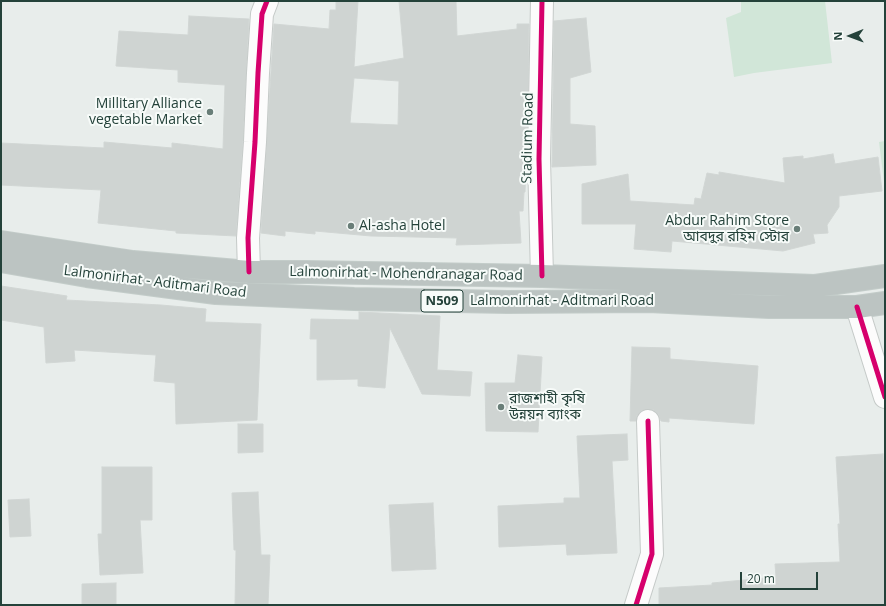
<!DOCTYPE html>
<meta charset="utf-8">
<style>
body{margin:0}
#map{position:relative;width:886px;height:606px;overflow:hidden;background:#e8edeb;font-family:"Open Sans",sans-serif}
canvas{display:block}
.frame{position:absolute;inset:0;border:2px solid #24423a;pointer-events:none}
.north{position:absolute;left:830px;top:16px;width:40px;height:40px;-webkit-text-stroke:3px #f7fbf9;paint-order:stroke;rotate:269deg;font-size:11px;font-weight:700;line-height:16px;text-align:center;color:#24423a}
.north::after{content:'';display:block;margin:auto;width:14px;height:18px;background:#24423a;clip-path:polygon(50% 0,100% 100%,50% 72%,0 100%)}
.scale{position:absolute;left:740px;top:572px;width:78px;height:18px;box-sizing:border-box;border:2px solid #24423a;border-top:0;padding-left:5px;font-size:12px;line-height:14px;white-space:nowrap;color:#24423a;-webkit-text-stroke:3px #f7fbf9;paint-order:stroke}
</style>
<div id="map">
<canvas width="886" height="606"></canvas>
<div class="frame"></div>
<div class="north">N</div>
<div class="scale">20 m</div>
</div>
<script>
const context = document.querySelector('canvas').getContext('2d');
context.lineJoin = 'round';
function fill(path, color) {
  context.fillStyle = color;
  context.fill(path, 'evenodd');
}
function shape(rows) {
  const path = new Path2D();
  for (const r of rows) {
    path.moveTo(r[0], r[1]);
    for (let i = 2; i < r.length; i += 2) path.lineTo(r[i], r[i + 1]);
  }
  return path;
}
function trace(path, color, width, dash) {
  context.strokeStyle = color;
  context.lineWidth = width;
  context.lineCap = dash ? 'butt' : 'round';
  context.setLineDash(dash || []);
  context.stroke(path);
}
function label(font, color, halo, rows, align = 'center') {
  context.font = font + ' "Open Sans","Noto Sans Bengali",sans-serif';
  context.lineWidth = 4;
  context.setLineDash([]);
  context.textBaseline = 'middle';
  context.strokeStyle = halo;
  context.fillStyle = color;
  for (const [text, x, y, turn = 0] of rows) {
    context.save();
    context.translate(x, y);
    context.rotate((+turn || 0) * Math.PI / 180);
    context.textAlign = isNaN(turn) ? turn : align;
    if (halo) context.strokeText(text, 0, 0);
    context.fillText(text, 0, 0);
    context.restore();
  }
}
const green = shape([
 [741,1,825,1,832,63,754,73,734,77,726,18,741,12],
 [885,141,885,190,879,142]
]);
const building = shape([
 [336,1,358,1,354,67,404,58,399,1,456,1,457,36,517,29,517,24,529,24,527,167,526,167,525,192,524,192,523,211,519,211,521,243,456,245,457,238,371,236,315,231,315,234,285,231,285,236,261,233,274,24,329,29,330,10,336,10,336,1],
 [354,78,399,81,398,125,350,123,354,78],
 [189,16,249,19,243,141,236,236,176,233,176,231,98,223,101,190,1,185,1,143,104,148,104,142,172,148,172,143,223,149,225,85,178,82,178,70,116,66,119,31,188,35,189,16],
 [586,18,591,72,570,78,570,124,595,126,596,165,552,167,554,21,586,18],
 [833,154,835,164,878,157,882,191,839,196,839,207,827,225,828,233,813,234,815,243,783,251,672,241,671,252,634,249,636,224,582,224,582,184,628,174,630,201,694,205,695,198,701,199,707,173,719,175,719,172,785,183,783,158,803,156,803,159,833,154],
 [1,286,67,296,66,300,161,305,206,309,205,322,261,324,257,420,176,424,175,383,154,381,156,355,74,350,75,361,46,363,44,327,1,320,1,286],
 [359,312,440,316,437,370,472,372,470,396,422,394,390,328,385,388,358,386,358,379,317,380,317,339,310,339,311,319,359,320,359,312],
 [632,347,670,348,670,359,758,366,754,424,669,418,669,422,661,421,658,414,654,410,648,409,641,411,637,415,636,421,630,421,632,347],
 [518,355,542,357,538,432,486,431,485,383,515,383,518,355],
 [238,424,263,424,263,452,238,453,238,424],
 [627,434,628,460,612,461,617,553,567,555,566,544,499,547,498,506,564,503,564,498,580,498,577,436,627,434],
 [883,454,885,490,885,605,659,605,659,588,712,585,712,583,776,577,775,564,840,562,838,524,840,524,836,457,883,454],
 [102,467,152,467,152,520,140,520,143,573,100,575,98,534,102,534,102,467],
 [258,492,261,555,270,555,268,605,235,605,236,550,234,550,232,493,258,492],
 [29,499,31,536,10,537,8,500,29,499],
 [433,503,436,569,392,571,389,505,433,503],
 [116,583,116,605,82,605,82,584,116,583]
]);
const minor = shape([
 [542,1,539,159,542,276],
 [249,272,248,238,255,142,258,73,262,14,267,1],
 [857,307,885,397],
 [636,605,652,554,648,421]
]);
const highway = shape([
 [1,242,133,262,249,272,306,272,542,276,815,286,885,276],
 [1,261,87,276,216,293,354,299,507,302,649,301,769,307,857,307,885,303]
]);
const cycleway = shape([
 [542,1,539,159,542,276],
 [249,272,248,238,255,142,258,73,262,14,267,1],
 [857,307,885,397],
 [636,605,652,554,648,421]
]);
const markers = [
 [210,112,4,"#697e78"],
 [351,226,4,"#697e78"],
 [797,229,4,"#697e78"],
 [501,407,4,"#697e78"]
];
const shields = [
 [442,301,42]
];
const shieldNames = [
 ["N509",442,301]
];
const poiNames = [
 ["Millitary Alliance",202,104],
 ["vegetable Market",202,120],
 ["Abdur Rahim Store",789,221],
 ["আবদুর রহিম স্টোর",789,237],
 ["Al-asha Hotel",359,226,"left"],
 ["রাজশাহী কৃষি",509,399,"left"],
 ["উন্নয়ন ব্যাংক",509,415,"left"]
];
const streetNames = [
 ["Stadium Road",528,138,-89],
 ["Lalmonirhat - Mohendranagar Road",406,274,1],
 ["Lalmonirhat - Aditmari Road",155,282,7],
 ["Lalmonirhat - Aditmari Road",562,301]
];
fill(green, '#d1e6d8');
fill(building, '#cfd4d2');
trace(building, '#d1d6d4', 1);
trace(minor, '#c5cac8', 24);
trace(highway, '#c3ccc9', 24);
trace(minor, '#fcfcfc', 22);
trace(highway, '#bcc4c2', 22);
trace(cycleway, '#d6006c', 5);
for (const [x, y, r, color] of markers) {
  const dot = new Path2D();
  dot.arc(x, y, r, 0, 2 * Math.PI);
  context.fillStyle = color;
  context.fill(dot);
  trace(dot, '#f7fbf9', 1.5);
}
for (const [x, y, w] of shields) {
  const box = new Path2D();
  box.roundRect(x - w / 2, y - 11, w, 22, 3);
  context.fillStyle = '#f7fbf9';
  context.fill(box);
  trace(box, '#24423a', 1);
}
label('bold 13px', '#24423a', null, shieldNames);
label('14px', '#24423a', '#f7fbf9', poiNames, 'right');
label('14px', '#24423a', '#f7fbf9', streetNames);
</script>
